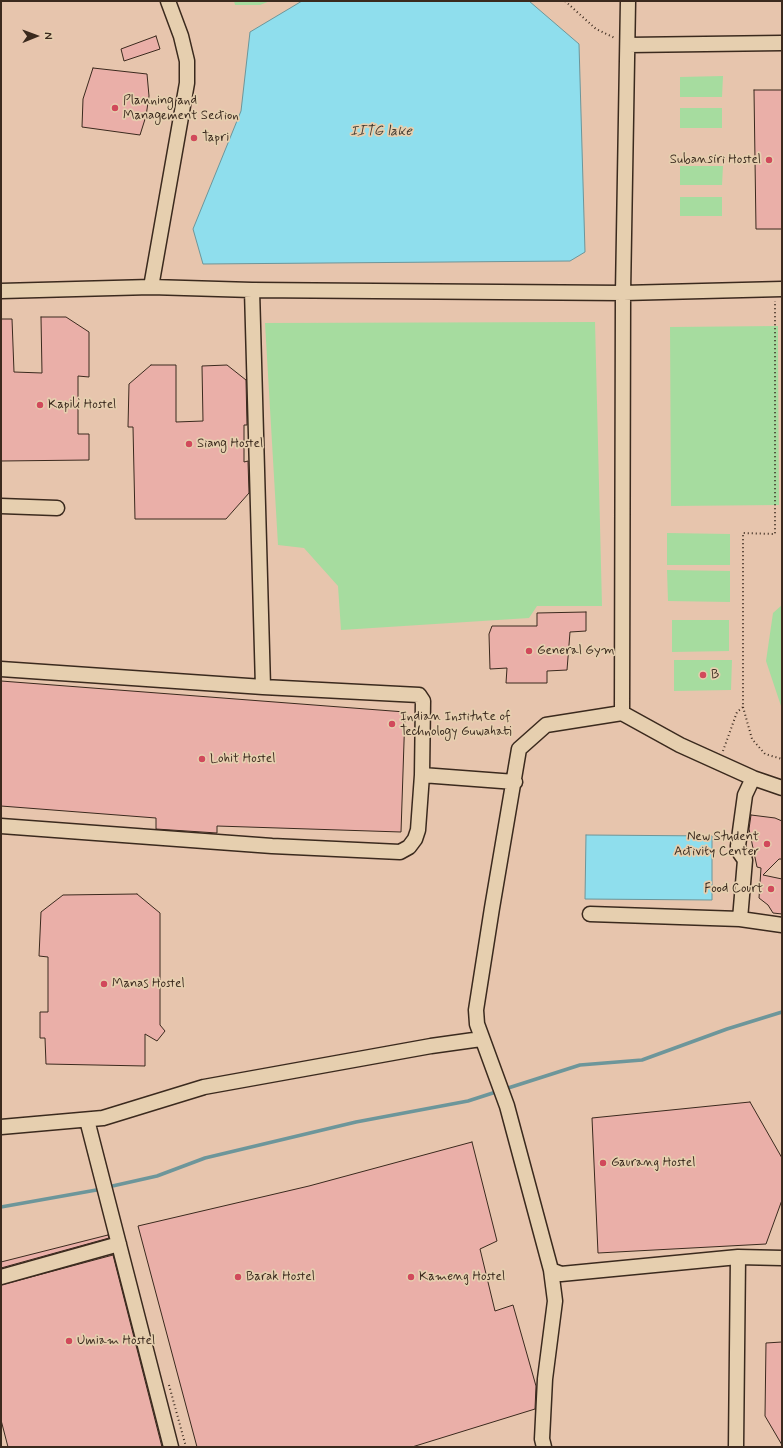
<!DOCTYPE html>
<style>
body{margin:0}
#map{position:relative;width:783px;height:1448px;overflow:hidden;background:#e6cfaf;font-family:Mynerve,sans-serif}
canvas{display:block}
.frame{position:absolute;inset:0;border:2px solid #3b2a1e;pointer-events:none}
.north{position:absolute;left:16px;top:16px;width:40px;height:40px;-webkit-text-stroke:3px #e6cfaf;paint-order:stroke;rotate:89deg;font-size:11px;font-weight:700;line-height:16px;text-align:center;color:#3b2a1e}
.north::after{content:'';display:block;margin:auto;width:14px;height:18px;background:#3b2a1e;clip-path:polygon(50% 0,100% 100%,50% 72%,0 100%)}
</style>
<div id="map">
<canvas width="783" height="1448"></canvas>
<div class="frame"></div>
<div class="north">N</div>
</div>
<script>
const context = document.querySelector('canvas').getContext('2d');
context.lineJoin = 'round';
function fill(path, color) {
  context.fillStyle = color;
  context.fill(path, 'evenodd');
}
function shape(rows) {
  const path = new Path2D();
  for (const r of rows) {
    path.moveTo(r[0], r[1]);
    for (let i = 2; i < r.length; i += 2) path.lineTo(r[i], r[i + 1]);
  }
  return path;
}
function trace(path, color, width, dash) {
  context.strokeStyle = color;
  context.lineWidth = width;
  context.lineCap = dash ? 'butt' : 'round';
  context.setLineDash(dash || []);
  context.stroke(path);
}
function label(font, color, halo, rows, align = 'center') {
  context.font = font + ' Mynerve,sans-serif';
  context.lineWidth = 3.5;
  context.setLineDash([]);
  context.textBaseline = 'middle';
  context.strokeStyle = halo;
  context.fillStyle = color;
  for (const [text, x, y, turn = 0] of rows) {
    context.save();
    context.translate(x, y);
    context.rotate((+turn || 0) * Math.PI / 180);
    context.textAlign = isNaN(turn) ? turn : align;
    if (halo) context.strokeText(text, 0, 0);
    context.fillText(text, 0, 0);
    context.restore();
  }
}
const built = shape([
 [1,1,782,1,782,1447,1,1447]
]);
const green = shape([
 [234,1,270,1,260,5,235,5],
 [723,76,722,97,680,97,680,77],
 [680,108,722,108,722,128,680,128],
 [680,166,723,166,722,185,680,185],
 [680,197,722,197,722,216,680,216],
 [595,322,602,606,537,606,529,618,341,630,338,586,304,548,278,545,265,323],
 [778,326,779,505,671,506,670,327],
 [667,533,730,534,730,565,667,565],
 [667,570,730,571,730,602,668,601],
 [782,605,782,709,766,661,773,613],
 [672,620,729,620,729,651,672,652],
 [674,660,732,660,731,690,674,691]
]);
const water = shape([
 [302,1,529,1,579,44,585,252,570,261,203,264,193,229,241,111,250,32,302,1],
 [586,835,712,836,712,900,585,899,586,835]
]);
const stream = shape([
 [505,1089,580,1065,642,1060,727,1029,782,1012],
 [108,1187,157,1176,205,1158,356,1122,468,1101,499,1091],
 [1,1207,102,1189]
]);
const building = shape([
 [156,36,160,49,124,61,121,49,156,36],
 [93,68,147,74,149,96,146,116,140,135,82,127,83,99,93,68],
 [754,90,782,90,782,229,756,229,754,90],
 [41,317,66,317,89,332,89,377,78,376,78,434,89,434,89,460,1,461,1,319,12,319,14,372,42,373,41,317],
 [151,365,176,365,176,422,203,421,202,366,227,365,246,380,247,425,244,425,244,462,248,461,249,493,226,519,135,519,133,427,128,427,129,384,151,365],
 [586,612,586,631,570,632,567,670,547,671,547,683,506,683,507,668,490,669,489,634,492,626,537,626,537,613,586,612],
 [1,681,405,712,401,832,217,826,217,833,156,829,156,818,1,806,1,681],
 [751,815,775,818,782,821,782,859,779,859,763,875,782,879,782,914,773,913,768,905,759,898,761,868,757,867,749,829,751,815],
 [137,894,160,913,160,1025,165,1031,157,1041,145,1034,145,1066,46,1064,45,1038,40,1038,40,1012,48,1012,48,957,39,956,41,912,63,895,137,894],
 [750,1102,782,1158,782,1200,766,1244,598,1253,592,1118,750,1102],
 [472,1142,497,1241,480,1249,495,1311,513,1305,536,1386,535,1409,412,1447,197,1447,138,1226,309,1186,472,1142],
 [108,1235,109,1238,1,1268,1,1262,108,1235],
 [113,1255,162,1447,8,1447,1,1420,1,1285,113,1255],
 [782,1342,782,1445,765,1416,766,1343,782,1342]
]);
const path = shape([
 [565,1,596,29,615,38],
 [743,707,752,739,765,754,782,759],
 [723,751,737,712,743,707,743,533,775,534,775,301],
 [169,1385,186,1447]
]);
const minor = shape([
 [628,1,623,293,622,713,546,725,519,749,492,908,476,1010,477,1024,507,1106,551,1270,561,1274,738,1257,782,1258],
 [628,45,782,43],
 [151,287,187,83,187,61,181,36,168,1],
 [252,290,263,687],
 [1,291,151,287,252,290,623,293,782,289],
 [1,506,57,508],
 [1,669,263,687,419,695,423,701,422,775,515,782],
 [622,713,680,745,753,778,782,788],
 [1,826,272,846,400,852,409,847,415,839,418,830,422,775],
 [590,914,740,919,782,925],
 [740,919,745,860,740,853,738,846,745,795,753,778],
 [87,1120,171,1447],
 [1,1127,103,1118,204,1087,431,1046,481,1039],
 [1,1277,119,1244],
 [544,1447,542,1439,545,1379,555,1301,551,1270],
 [736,1447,738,1257]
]);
const markers = [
 [115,108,4,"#d1495b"],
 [194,138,4,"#d1495b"],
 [769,160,4,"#d1495b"],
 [40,405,4,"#d1495b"],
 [189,444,4,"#d1495b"],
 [529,651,4,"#d1495b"],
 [703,675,4,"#d1495b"],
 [392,724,4,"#d1495b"],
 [202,759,4,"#d1495b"],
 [767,844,4,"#d1495b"],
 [771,889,4,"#d1495b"],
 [104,984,4,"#d1495b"],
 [603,1163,4,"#d1495b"],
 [238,1277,4,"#d1495b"],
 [411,1277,4,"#d1495b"],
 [69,1341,4,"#d1495b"]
];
const poiNames = [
 ["Planning and",123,101],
 ["Management Section",123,116],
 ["Tapri",202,138],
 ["Subansiri Hostel",761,160,"right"],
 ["Kapili Hostel",48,405],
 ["Siang Hostel",197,444],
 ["General Gym",537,651],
 ["B",711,675],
 ["Indian Institute of",400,717],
 ["Technology Guwahati",400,732],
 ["Lohit Hostel",210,759],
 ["New Student",759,837,"right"],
 ["Activity Center",759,852,"right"],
 ["Food Court",763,889,"right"],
 ["Manas Hostel",112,984],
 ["Gaurang Hostel",611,1163],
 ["Barak Hostel",246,1277],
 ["Kameng Hostel",419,1277],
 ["Umiam Hostel",77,1341]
];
const waterNames = [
 ["IITG lake",381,132]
];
fill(built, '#e7c5ad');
fill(green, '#a6dc9f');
fill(water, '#8fdeed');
trace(water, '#6d969a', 1);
trace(stream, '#6d969a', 3.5);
fill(building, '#eaafa8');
trace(building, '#3b2a1e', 1);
trace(minor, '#3b2a1e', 17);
trace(path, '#3b2a1e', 2, [1, 3]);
trace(minor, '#e6cfaf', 14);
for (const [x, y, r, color] of markers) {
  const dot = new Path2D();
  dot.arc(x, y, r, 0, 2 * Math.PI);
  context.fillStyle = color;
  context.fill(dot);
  trace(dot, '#e6cfaf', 1.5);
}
label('13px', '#3b2a1e', '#e6cfaf', poiNames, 'left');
label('italic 14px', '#433c33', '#e6cfaf', waterNames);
</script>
